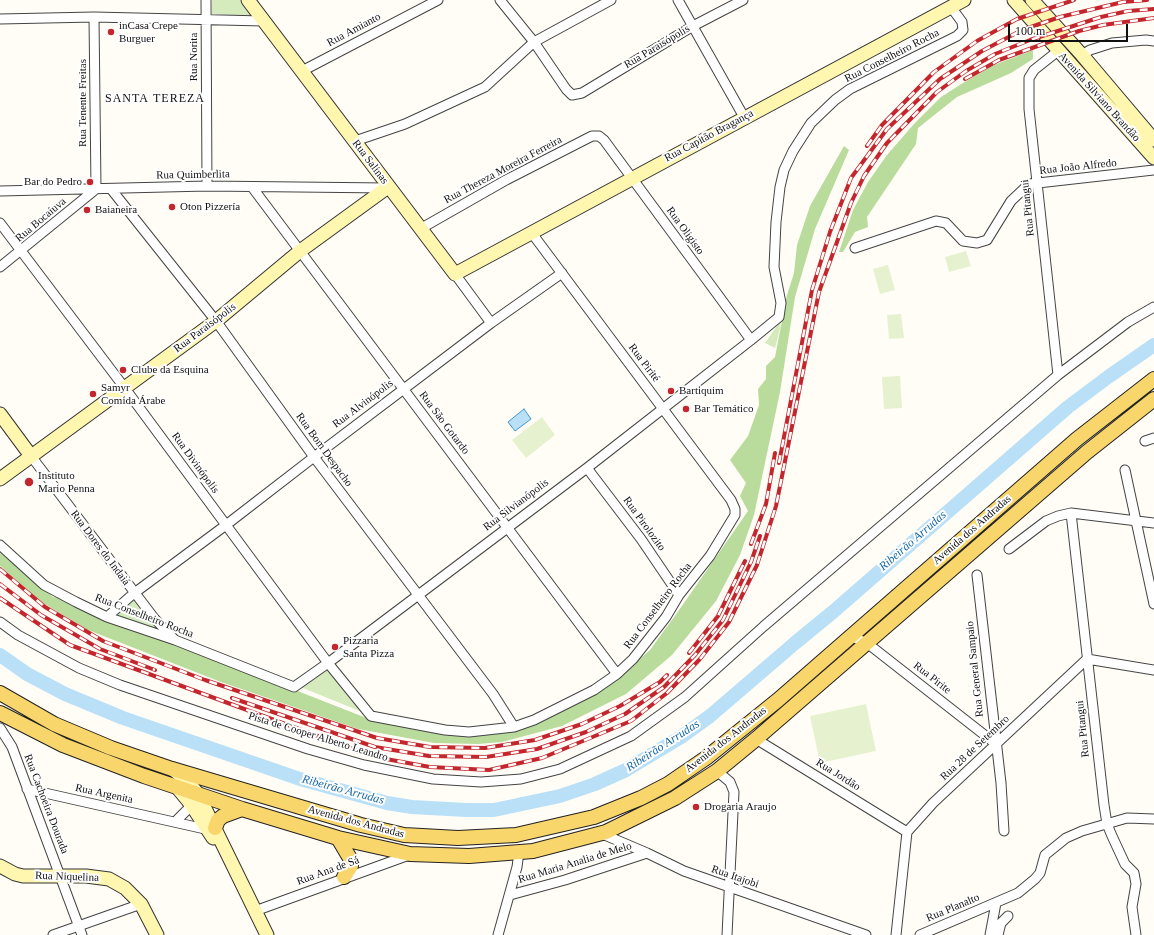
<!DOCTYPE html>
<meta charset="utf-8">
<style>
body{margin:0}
#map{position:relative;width:1154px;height:935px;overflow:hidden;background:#fffdf5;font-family:"Times New Roman",serif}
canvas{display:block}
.scale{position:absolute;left:1008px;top:24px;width:120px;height:18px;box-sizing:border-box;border:2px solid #111;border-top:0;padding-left:5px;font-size:12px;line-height:14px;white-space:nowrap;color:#111;-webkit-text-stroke:3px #fff;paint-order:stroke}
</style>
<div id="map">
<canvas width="1154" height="935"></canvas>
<div class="scale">100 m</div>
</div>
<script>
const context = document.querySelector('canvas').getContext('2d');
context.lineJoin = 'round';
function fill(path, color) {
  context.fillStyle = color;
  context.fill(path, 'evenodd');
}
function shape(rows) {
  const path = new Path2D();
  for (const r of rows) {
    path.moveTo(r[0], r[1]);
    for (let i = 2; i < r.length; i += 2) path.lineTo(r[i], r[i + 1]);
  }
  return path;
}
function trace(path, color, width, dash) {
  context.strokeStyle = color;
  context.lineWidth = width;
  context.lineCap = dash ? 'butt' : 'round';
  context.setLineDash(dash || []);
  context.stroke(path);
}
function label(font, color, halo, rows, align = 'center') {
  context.font = font + ' "Times New Roman",serif';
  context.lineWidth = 4;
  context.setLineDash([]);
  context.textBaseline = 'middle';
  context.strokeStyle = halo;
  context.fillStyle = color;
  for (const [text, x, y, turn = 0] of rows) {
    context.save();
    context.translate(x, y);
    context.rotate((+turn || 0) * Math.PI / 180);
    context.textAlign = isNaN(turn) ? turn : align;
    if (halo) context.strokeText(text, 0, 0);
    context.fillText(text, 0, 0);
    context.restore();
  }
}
const green = shape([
 [212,0,240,0,253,16,212,14],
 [781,320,780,329,775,348,765,343],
 [133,597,168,637,111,615],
 [328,666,367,714,298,686]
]);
const forest = shape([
 [1033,50,1033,59,1011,73,957,97,918,128,916,144,867,217,868,227,855,232,843,252,839,252,853,210,868,182,887,155,914,124,941,97,966,81,994,65],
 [844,146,849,150,815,229,795,297,780,392,754,515,740,555,716,601,672,655,626,694,562,726,502,742,478,744,434,743,358,729,221,682,88,630,43,603,0,566,0,553,53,597,61,598,374,721,431,730,514,729,615,680,650,650,677,613,748,511,740,496,746,483,730,460,748,436,759,405,758,389,766,379,766,366,775,357,787,295,794,273,797,245,810,206]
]);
const pitch = shape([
 [966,251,971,266,949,272,945,257],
 [888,265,895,290,880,294,873,269],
 [901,314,904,338,889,339,887,315],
 [900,376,902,408,884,409,882,377],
 [542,417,555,435,526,458,512,440],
 [866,704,876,751,820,763,810,716]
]);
const water = shape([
 [524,409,531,419,515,431,508,422,524,409]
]);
const river = shape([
 [0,655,27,674,65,694,123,718,300,779,387,803,412,807,466,810,494,810,560,796,595,784,626,770,681,737,710,716,795,643,834,611,1068,407,1108,377,1154,345]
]);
const street = shape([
 [206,0,207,186],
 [500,0,534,42,566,89,572,95,582,93,693,26,743,0],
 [678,0,744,117],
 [0,19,94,17,264,21],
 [1058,51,1034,70,1029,78,1029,109,1058,375],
 [1082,55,1090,50,1112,43,1146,40,1154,41],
 [302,71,438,0],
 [355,141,405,124,485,87,534,42,611,0],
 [252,187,617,674],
 [111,189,216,321,314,457,493,694,514,727],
 [0,191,207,186,387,188],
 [0,223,124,387,328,663,371,716,445,730,469,732,514,727,534,720,594,690,617,674,633,659,666,617,679,595,710,556,735,515,735,509,731,500,531,232],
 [420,229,506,180,592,136,599,136,604,140,751,340],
 [855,248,936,221,946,223,963,241,977,243,987,240,1011,201,1029,184,1154,170],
 [0,267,96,189,94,17],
 [455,274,491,323],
 [1145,441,1154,438],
 [31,456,154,618,174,639],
 [587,468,641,539,679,595],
 [1125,470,1154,604],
 [1071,513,1104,805,1107,824,1112,836,1125,864,1134,873,1136,884,1132,907,1136,935],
 [0,545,44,585,76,602,107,617,175,640,294,687,328,663,587,468,751,340,779,317,781,303,774,267,776,222,780,187,784,170,793,151,811,123,835,100,850,89,957,36,963,30,962,22,951,7],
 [1009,549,1046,521,1058,516,1071,513,1154,523],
 [977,575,1001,783,1004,831],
 [107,617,133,594,226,525,314,457,491,323,562,273],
 [0,622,18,635,79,668,120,685,308,749,364,765,433,779,481,782,521,779,560,769,631,736,685,697,764,626,1058,375,1128,322,1154,307],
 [850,636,867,643,996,744],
 [1087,659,1154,670],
 [0,728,12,747,82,935],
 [756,739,907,832],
 [717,771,730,782,734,792,727,935],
 [27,789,205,829],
 [175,822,188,809,190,803],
 [600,833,647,853,684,871,866,935],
 [510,895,565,880,647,853],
 [255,911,409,855],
 [53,935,141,904],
 [498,935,517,867,519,852],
 [896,935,907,832,933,803,1087,659],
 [920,935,1018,893,1035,879,1040,873,1045,855,1066,838,1082,831,1127,818,1154,819],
 [990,935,996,903],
 [998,935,1001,923,1008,916]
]);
const secondary = shape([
 [248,0,455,274,964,0],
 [1014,0,1154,158],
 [1032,0,1082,55,1154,140],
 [0,414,31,456],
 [0,479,216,321,300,251,388,187],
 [173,769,189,783,198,794,267,935],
 [176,786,190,803,213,838],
 [0,866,15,874,23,876,86,876,109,879,125,888,141,904,157,935]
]);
const primary = shape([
 [0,693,54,724,111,748,172,769,361,825,404,835,458,838,516,835,594,817,641,798,668,784,706,758,778,700,1077,439,1154,379],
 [0,713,63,745,144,776,242,809,338,838,410,854,469,856,533,851,606,832,675,798,717,771,756,739,1087,452,1154,399],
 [215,828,218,820,223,816,242,809],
 [338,838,351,860,351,866,344,877]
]);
const rail = shape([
 [965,79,999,60,1079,31,1103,25,1154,18],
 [867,146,882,125,934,72,977,41,1017,19,1074,0],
 [779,463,812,290,830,232,851,178,887,129,940,79,982,51,1022,30,1060,17,1123,2,1147,0],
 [751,544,766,504,775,453],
 [0,569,45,607,103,641,205,680,377,738,430,747,485,748,535,740,582,724,620,706,660,682,667,675],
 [0,584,41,615,100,649,155,670],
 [0,598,70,645,375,757,430,767,489,770,542,758,631,721,667,693,700,659,729,622,757,565,776,506,819,292,851,203,864,176,887,143,937,92,966,71,995,54,1030,40,1101,17,1128,11,1154,9],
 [689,653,718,616,745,561],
 [232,698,375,747,429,756,486,757,537,749,586,732,625,714,664,687,695,655,723,620,751,562,760,536]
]);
const markers = [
 [111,32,4,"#c4262e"],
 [90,182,4,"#c4262e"],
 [172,207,4,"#c4262e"],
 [87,210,4,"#c4262e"],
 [123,370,4,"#c4262e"],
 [671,391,4,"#c4262e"],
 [93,394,4,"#c4262e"],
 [686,409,4,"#c4262e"],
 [29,482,5,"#c4262e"],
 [335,647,4,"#c4262e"],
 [696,807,4,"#c4262e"]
];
const poiNames = [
 ["inCasa Crepe",119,26],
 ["Burguer",119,39],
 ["Bar do Pedro",82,182,"right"],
 ["Oton Pizzería",180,207],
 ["Baianeira",95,210],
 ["Clube da Esquina",131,370],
 ["Samyr",101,388],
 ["Comida Árabe",101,401],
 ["Bartiquim",679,391],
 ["Bar Temático",694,409],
 ["Instituto",38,476],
 ["Mario Penna",38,489],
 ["Pizzaria",343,641],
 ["Santa Pizza",343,654],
 ["Drogaria Araujo",704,807]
];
const streetNames = [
 ["Rua Amianto",354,30,-28],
 ["Rua Paraisópolis",657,47,-31],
 ["Rua Conselheiro Rocha",892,56,-27],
 ["Rua Norita",194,57,-90],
 ["Avenida Silviano Brandão",1099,97,48],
 ["Rua Tenente Freitas",83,103,-90],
 ["Rua Capitão Bragança",709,136,-28],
 ["Rua Salinas",370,162,53],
 ["Rua João Alfredo",1078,167,-6],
 ["Rua Thereza Moreira Ferreira",503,170,-28],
 ["Rua Quimberlita",193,175,-1],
 ["Rua Pitangui",1028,208,-96],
 ["Rua Bocaíuva",41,220,-40],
 ["Rua Oligisto",685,231,54],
 ["Rua Paraisópolis",205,328,-37],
 ["Rua Pirité",644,363,53],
 ["Rua Alvinópolis",363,404,-37],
 ["Rua São Gotardo",444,423,53],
 ["Rua Bom Despacho",324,450,54],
 ["Rua Divinópolis",195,463,54],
 ["Rua Silvianópolis",516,505,-37],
 ["Rua Pirolozito",644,524,54],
 ["Avenida dos Andradas",972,530,-41],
 ["Rua Dores do Indaiá",100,548,53],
 ["Rua Conselheiro Rocha",658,606,-53],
 ["Rua Conselheiro Rocha",144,616,21],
 ["Rua General Sampaio",975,669,-96],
 ["Rua Pirite",932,678,38],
 ["Rua Pitangui",1083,729,-96],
 ["Pista de Cooper Alberto Leandro",318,737,17],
 ["Avenida dos Andradas",726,740,-38],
 ["Rua 28 de Setembro",975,748,-43],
 ["Rua Jordão",838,775,32],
 ["Rua Argenita",104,794,12],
 ["Rua Cachoeira Dourada",46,804,69],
 ["Avenida dos Andradas",356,822,15],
 ["Rua Maria Analia de Melo",575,863,-17],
 ["Rua Ana de Sá",328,871,-20],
 ["Rua Niquelina",67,877,2],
 ["Rua Itajobi",735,877,19],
 ["Rua Planalto",953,908,-23]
];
const neighbourhoodNames = [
 ["SANTA TEREZA",155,99]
];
const waterNames = [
 ["Ribeirão Arrudas",913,541,-41],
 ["Ribeirão Arrudas",663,746,-33],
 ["Ribeirão Arrudas",343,790,15]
];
fill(green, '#d5ebbd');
fill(forest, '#b9dc9c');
fill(pitch, '#e6f2cf');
fill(water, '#b9e0f7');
trace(water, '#3f96cf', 1);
trace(river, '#b9e0f7', 14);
trace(street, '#444', 11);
trace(secondary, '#333', 15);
trace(primary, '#222', 16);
trace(street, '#fff', 9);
trace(secondary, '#fff6b0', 13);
trace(primary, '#f9d66b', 14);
trace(rail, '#c4262e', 4);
trace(rail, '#fff', 2.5, [8]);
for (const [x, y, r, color] of markers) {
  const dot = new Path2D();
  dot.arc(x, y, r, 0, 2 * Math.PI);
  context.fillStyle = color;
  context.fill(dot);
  trace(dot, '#fff', 1.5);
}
label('11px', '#111', '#fff', poiNames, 'left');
label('11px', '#111', '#fff', streetNames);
context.letterSpacing = '1px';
label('12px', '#111', '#fff', neighbourhoodNames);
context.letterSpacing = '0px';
label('italic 12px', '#1768a6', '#fff', waterNames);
</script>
